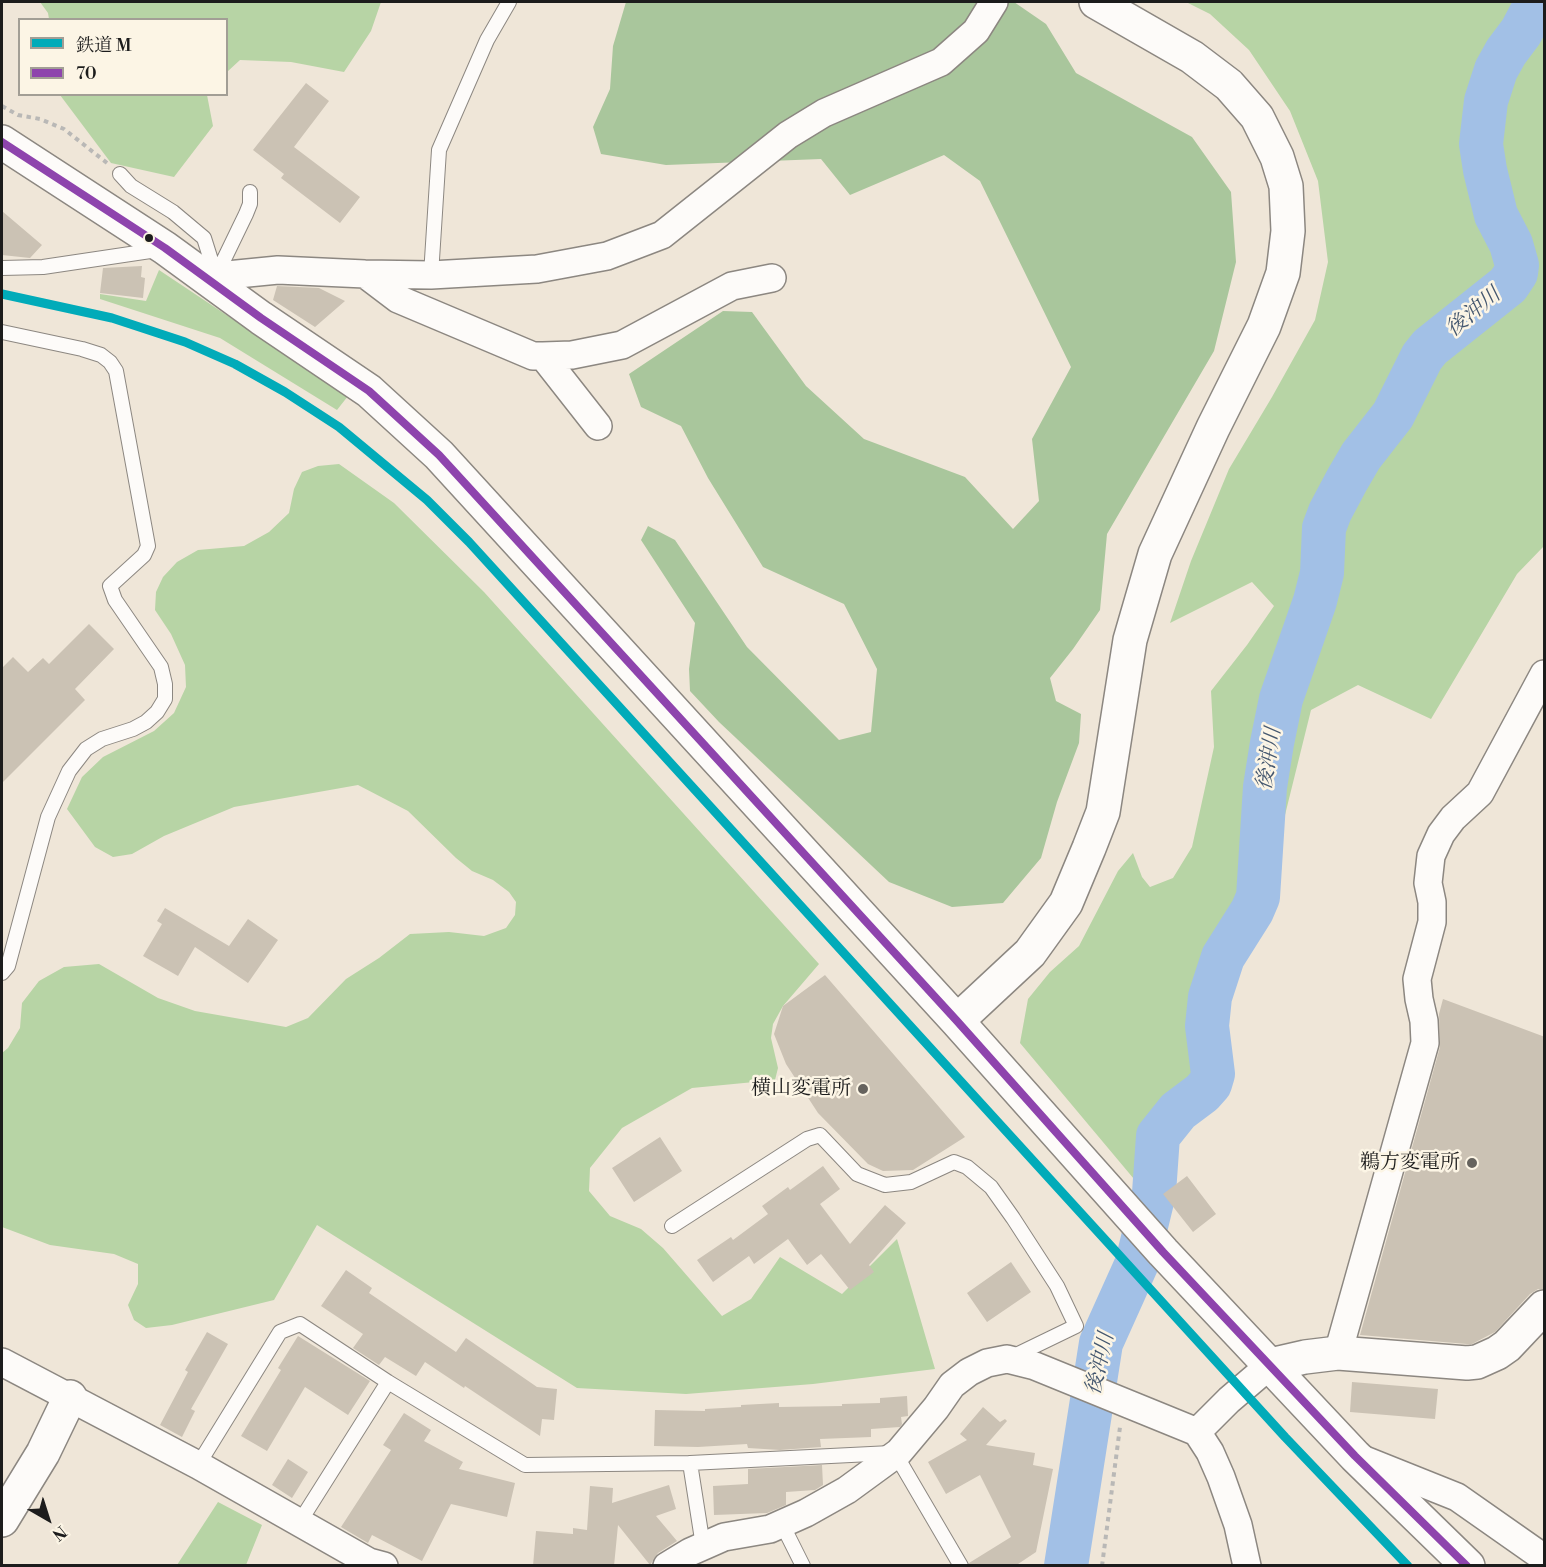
<!DOCTYPE html>
<meta charset="utf-8">
<style>
body{margin:0}
#map{position:relative;width:1546px;height:1567px;overflow:hidden;background:#efe6d8;font-family:"Libre Bodoni","Noto Serif JP",serif}
canvas{display:block}
.frame{position:absolute;inset:0;border:3px solid #1c1c1c;pointer-events:none}
.legend{position:absolute;left:18px;top:18px;width:210px;height:78px;box-sizing:border-box;background:#fcf5e5;border:2px solid #a29e95;margin:0;padding:8px 10px;list-style:none;font-size:18px;color:#1c1c1c}
.legend li{display:flex;align-items:center;gap:12px;height:30px}
.legend b{width:30px;border:2px solid #a29e95}
.north{position:absolute;left:18px;top:1489px;width:60px;height:60px;-webkit-text-stroke:4px #fcf5e5;paint-order:stroke;rotate:141deg;font-size:16px;font-weight:700;line-height:24px;text-align:center;color:#1c1c1c}
.north::after{content:'';display:block;margin:auto;width:21px;height:27px;background:#1c1c1c;clip-path:polygon(50% 0,100% 100%,50% 72%,0 100%)}
</style>
<div id="map">
<canvas width="1546" height="1567"></canvas>
<div class="frame"></div>
<ul class="legend">
<li><b style="height:8px;background:#01abb9"></b>鉄道 M</li>
<li><b style="height:8px;background:#8e44ad"></b>70</li>
</ul>
<div class="north">N</div>
</div>
<script>
const context = document.querySelector('canvas').getContext('2d');
context.lineJoin = 'round';
function fill(path, color) {
  context.fillStyle = color;
  context.fill(path, 'evenodd');
}
function shape(rows) {
  const path = new Path2D();
  for (const r of rows) {
    path.moveTo(r[0], r[1]);
    for (let i = 2; i < r.length; i += 2) path.lineTo(r[i], r[i + 1]);
  }
  return path;
}
function trace(path, color, width, dash) {
  context.strokeStyle = color;
  context.lineWidth = width;
  context.lineCap = dash ? 'butt' : 'round';
  context.setLineDash(dash || []);
  context.stroke(path);
}
function label(font, color, halo, rows, align = 'center') {
  context.font = font + ' "Libre Bodoni","Noto Serif JP",serif';
  context.lineWidth = 5;
  context.setLineDash([]);
  context.textBaseline = 'middle';
  context.strokeStyle = halo;
  context.fillStyle = color;
  for (const [text, x, y, turn = 0] of rows) {
    context.save();
    context.translate(x, y);
    context.rotate((+turn || 0) * Math.PI / 180);
    context.textAlign = isNaN(turn) ? turn : align;
    if (halo) context.strokeText(text, 0, 0);
    context.fillText(text, 0, 0);
    context.restore();
  }
}
const green = shape([
 [40,2,381,2,371,31,344,72,291,62,240,60,227,72,226,20,49,19,48,13],
 [1186,2,1544,2,1544,546,1517,574,1431,719,1358,685,1311,710,1284,819,1281,871,1260,918,1219,993,1215,1030,1198,1073,1143,1128,1149,1174,1139,1185,1020,1043,1028,999,1050,972,1079,946,1118,871,1133,853,1142,877,1150,887,1173,878,1192,847,1214,747,1211,691,1247,645,1274,606,1252,582,1170,623,1191,561,1229,469,1272,397,1315,320,1328,262,1318,181,1290,111,1249,50,1210,14],
 [60,95,207,95,213,126,174,177,111,163],
 [159,270,348,396,337,410,220,338,100,299,100,294,146,301],
 [339,464,394,503,484,592,819,964,783,1006,773,1024,771,1038,778,1068,775,1080,692,1088,622,1128,590,1168,589,1191,610,1216,641,1229,663,1248,722,1316,751,1299,780,1257,842,1294,897,1239,935,1369,813,1384,686,1394,577,1388,317,1225,274,1300,172,1325,146,1328,134,1320,128,1305,138,1284,138,1264,114,1254,50,1245,2,1227,2,1053,8,1048,20,1028,22,1003,39,981,64,967,99,964,158,998,195,1011,286,1027,308,1018,346,979,379,958,410,934,449,932,484,936,506,928,515,915,516,902,509,892,493,880,472,871,456,858,408,811,358,785,234,807,164,836,132,854,113,857,95,847,67,809,82,777,103,757,154,731,174,713,186,687,185,665,171,634,155,610,156,592,163,577,177,562,198,550,244,546,269,532,289,513,294,489,302,472,318,466],
 [218,1502,262,1525,246,1565,177,1565]
]);
const forest = shape([
 [626,2,1014,2,1046,24,1076,73,1192,137,1231,192,1236,262,1214,351,1107,534,1100,610,1073,649,1050,678,1056,701,1081,714,1079,743,1057,802,1041,858,1003,903,952,907,889,882,719,722,690,691,689,669,695,623,641,540,648,526,675,540,747,647,839,740,871,732,877,669,844,604,763,567,708,478,681,426,641,407,629,374,723,311,752,312,806,386,864,439,965,477,1013,529,1039,501,1032,439,1071,367,980,181,944,155,850,195,821,159,666,165,601,154,593,127,610,89,613,46]
]);
const river = shape([
 [1066,1566,1101,1343,1137,1263,1154,1193,1158,1136,1178,1111,1202,1093,1210,1084,1213,1074,1207,1026,1210,997,1223,957,1252,911,1258,897,1265,787,1272,743,1281,699,1315,601,1322,573,1324,528,1330,512,1347,480,1361,456,1393,415,1422,357,1430,347,1508,285,1516,273,1517,265,1511,244,1496,215,1485,170,1481,144,1486,101,1496,70,1506,52,1521,32,1537,2]
]);
const building = shape([
 [306,83,329,101,294,147,360,197,340,223,281,178,284,174,253,150],
 [2,211,42,245,30,258,2,255],
 [142,266,141,277,145,278,143,298,100,293,103,268],
 [277,286,319,288,345,301,315,327,273,300],
 [89,624,114,649,75,689,85,700,2,783,2,668,13,657,28,672,43,658,49,664],
 [165,908,229,946,248,919,278,940,248,983,195,947,178,976,143,956,162,924,157,921],
 [825,975,965,1137,913,1170,883,1171,868,1164,818,1113,786,1064,774,1034,783,1006],
 [1443,999,1545,1037,1545,1289,1538,1289,1530,1294,1495,1332,1472,1344,1467,1344,1360,1335,1440,1047,1439,1014],
 [660,1137,682,1171,634,1202,612,1168],
 [823,1166,840,1189,820,1204,850,1244,885,1205,906,1223,869,1265,874,1272,850,1290,821,1254,807,1265,788,1239,754,1264,749,1256,713,1282,697,1260,731,1237,733,1240,768,1214,762,1206,788,1187,790,1190],
 [1187,1176,1216,1214,1193,1232,1163,1194],
 [1011,1262,1031,1292,987,1322,967,1293],
 [346,1270,372,1288,369,1293,456,1352,466,1338,537,1387,557,1389,554,1420,542,1419,540,1436,465,1386,464,1388,425,1362,416,1376,385,1357,379,1365,353,1348,363,1334,321,1306],
 [207,1332,228,1344,191,1409,195,1411,182,1437,160,1425,188,1372,185,1370],
 [298,1336,370,1381,348,1415,305,1387,267,1451,241,1436,281,1370,278,1368],
 [1352,1382,1438,1389,1435,1419,1350,1412],
 [907,1396,908,1416,901,1417,902,1424,900,1427,871,1429,871,1437,820,1439,821,1447,780,1450,748,1448,747,1444,698,1447,654,1446,655,1410,705,1411,705,1409,741,1407,741,1405,779,1403,779,1407,842,1406,842,1404,880,1403,880,1398],
 [983,1407,1000,1422,1005,1419,1007,1421,986,1445,1035,1453,1033,1465,1053,1469,1036,1552,1015,1566,970,1566,969,1563,1011,1537,980,1475,946,1494,928,1462,967,1440,960,1434],
 [404,1413,431,1430,424,1441,463,1462,459,1469,515,1483,507,1517,451,1504,422,1561,372,1535,368,1543,341,1527,391,1450,383,1445],
 [288,1459,308,1472,292,1498,272,1485],
 [822,1465,823,1485,815,1490,786,1492,786,1505,767,1513,714,1515,713,1486,748,1484,748,1469],
 [669,1485,676,1509,656,1516,677,1541,658,1553,650,1565,618,1525,614,1566,533,1566,536,1531,573,1534,573,1528,587,1530,590,1486,613,1488,612,1503]
]);
const path = shape([
 [2,106,18,115,40,119,64,129,107,163],
 [1102,1566,1120,1427]
]);
const service = shape([
 [120,174,131,186,173,212,204,238,216,276],
 [2,268,43,267,157,250],
 [431,275,439,150,487,40,509,2],
 [216,276,246,214,250,204,250,192],
 [2,332,82,349,101,355,110,362,116,371,148,546,144,555,110,586,115,600,161,667,165,684,165,699,157,712,146,722,133,729,102,739,86,749,69,771,48,817,8,966,2,973],
 [672,1226,807,1139,820,1135,857,1174,885,1185,911,1182,954,1162,967,1167,991,1187,1013,1218,1057,1286,1076,1326,1012,1357],
 [896,1455,961,1566],
 [690,1463,703,1546],
 [198,1465,280,1332,300,1324,388,1382,525,1465,690,1463,891,1453],
 [299,1523,388,1382],
 [782,1524,803,1566]
]);
const minor = shape([
 [365,274,398,299,533,356,543,356,572,355,622,345,732,286,772,278],
 [207,277,278,270,365,274,431,275,537,269,607,256,662,235,788,135,824,113,941,62,976,31,994,2],
 [543,356,598,426],
 [1338,1353,1425,1043,1424,1021,1419,999,1417,979,1432,922,1432,902,1428,883,1431,856,1441,834,1453,818,1480,793,1544,674],
 [2,1362,198,1465,369,1562,384,1566],
 [1197,1432,1229,1400,1270,1365],
 [1362,1459,1457,1497,1544,1558],
 [667,1566,690,1552,724,1537,770,1529,806,1513,847,1490,899,1452,936,1408,952,1385,969,1372,987,1363,1007,1359,1035,1366,1197,1432,1210,1452,1221,1477,1238,1525,1247,1566]
]);
const tertiary = shape([
 [2,142,165,248,261,318,369,391,439,455,957,1021,1163,1252,1355,1456,1468,1566],
 [957,1021,1030,953,1066,903,1089,848,1103,812,1130,640,1155,554,1213,428,1264,326,1283,273,1288,231,1286,186,1277,157,1257,117,1229,85,1192,57,1096,2],
 [1270,1365,1305,1357,1338,1353,1467,1363,1477,1362,1497,1353,1507,1346,1544,1307],
 [2,1520,43,1453,70,1397]
]);
const bus1 = shape([
 [2,142,165,248,261,318,369,391,439,455,957,1021,1163,1252,1355,1456,1467,1566]
]);
const rail1 = shape([
 [2,294,112,318,185,342,235,364,285,392,339,427,427,500,469,542,1285,1437,1408,1566]
]);
const markers = [
 [149,238,5,"#1c1c1c"],
 [863,1089,6,"#66635e"],
 [1472,1163,6,"#66635e"]
];
const poiNames = [
 ["横山変電所",851,1089],
 ["鵜方変電所",1460,1163]
];
const waterNames = [
 ["後沖川",1474,313,-40],
 ["後沖川",1270,759,-81],
 ["後沖川",1101,1364,-77]
];
fill(green, '#b7d4a5');
fill(forest, '#a9c69c');
trace(river, '#a2c0e6', 44);
fill(building, '#cbc2b4');
trace(service, '#8c8781', 16);
trace(minor, '#8c8781', 30);
trace(tertiary, '#8c8781', 36);
trace(path, '#b9b8b6', 4, [4.5, 4.5]);
trace(service, '#fdfbf9', 14);
trace(minor, '#fdfbf9', 27);
trace(tertiary, '#fdfbf9', 33);
trace(bus1, '#8e44ad', 8);
trace(rail1, '#01abb9', 9);
for (const [x, y, r, color] of markers) {
  const dot = new Path2D();
  dot.arc(x, y, r, 0, 2 * Math.PI);
  context.fillStyle = color;
  context.fill(dot);
  trace(dot, '#fcf5e5', 2);
}
label('20px', '#1c1c1c', '#fcf5e5', poiNames, 'right');
label('italic 21px', '#44576f', '#fcf5e5', waterNames);
</script>
